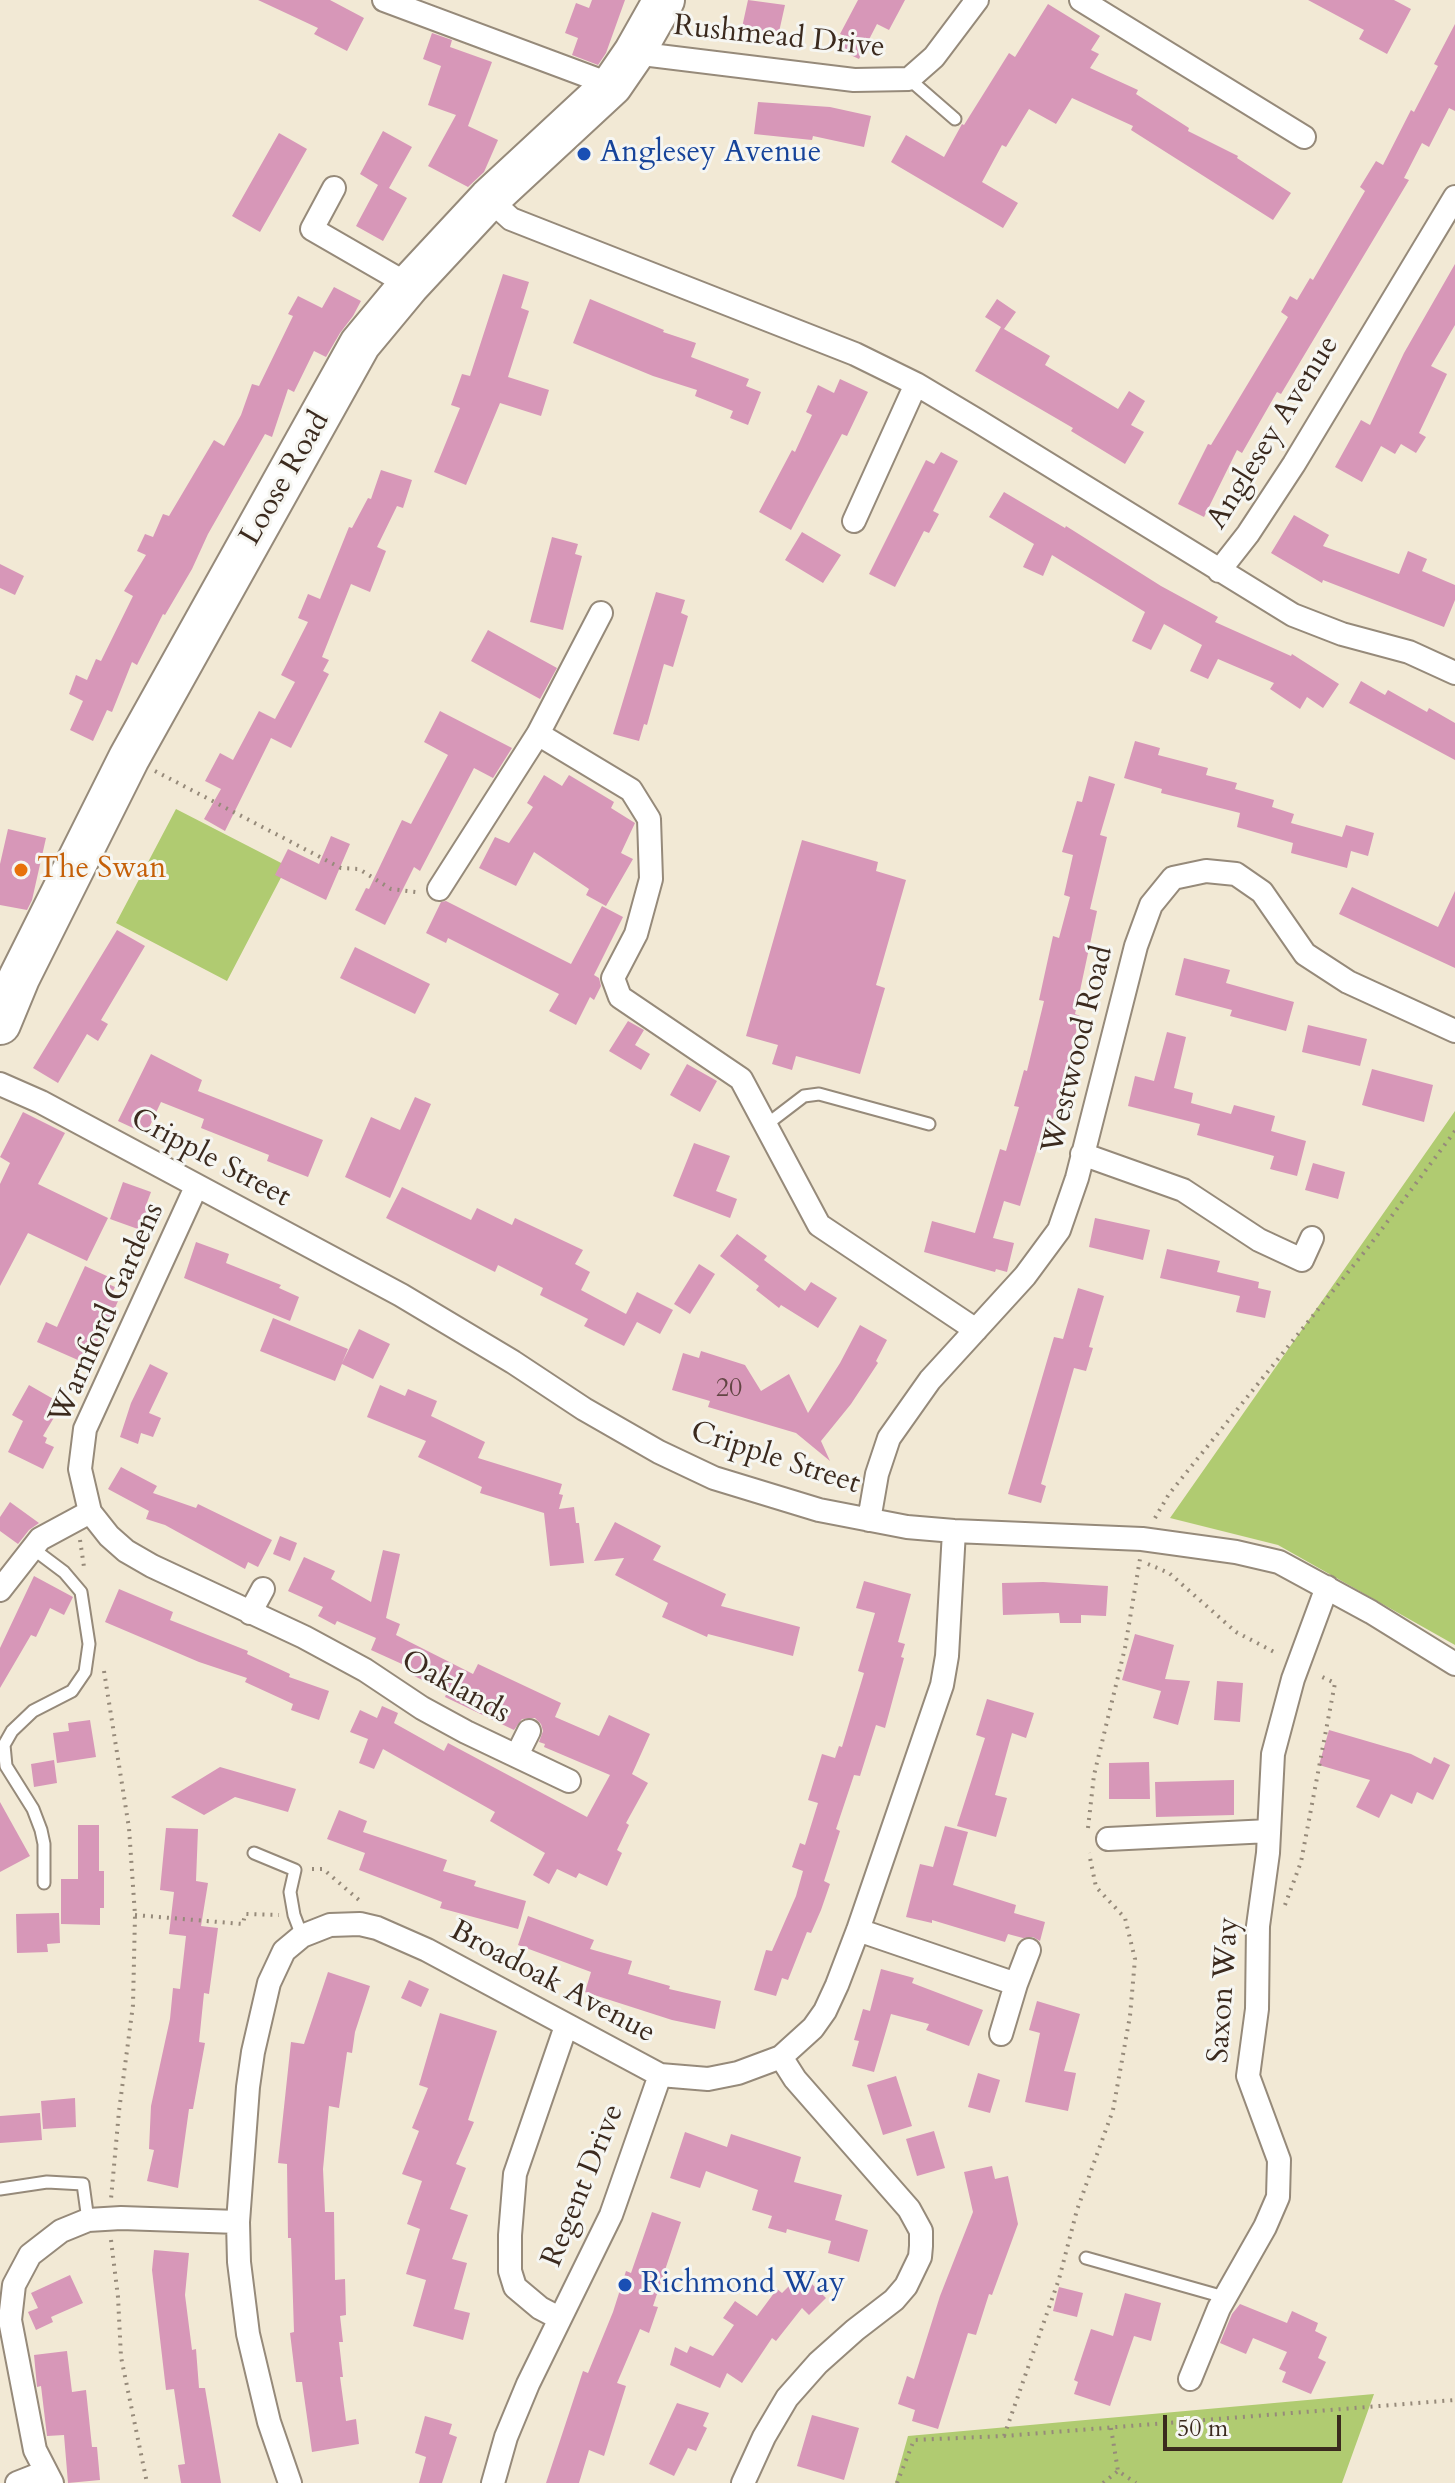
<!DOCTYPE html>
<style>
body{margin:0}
#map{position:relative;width:1455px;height:2483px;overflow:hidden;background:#f2e9d5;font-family:Cardo,serif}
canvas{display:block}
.scale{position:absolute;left:1163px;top:2415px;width:178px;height:36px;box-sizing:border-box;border:4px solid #3b2a1e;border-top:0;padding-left:10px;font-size:24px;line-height:28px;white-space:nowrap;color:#3b2a1e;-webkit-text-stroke:6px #f6f6f2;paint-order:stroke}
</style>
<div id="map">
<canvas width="1455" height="2483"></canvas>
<div class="scale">50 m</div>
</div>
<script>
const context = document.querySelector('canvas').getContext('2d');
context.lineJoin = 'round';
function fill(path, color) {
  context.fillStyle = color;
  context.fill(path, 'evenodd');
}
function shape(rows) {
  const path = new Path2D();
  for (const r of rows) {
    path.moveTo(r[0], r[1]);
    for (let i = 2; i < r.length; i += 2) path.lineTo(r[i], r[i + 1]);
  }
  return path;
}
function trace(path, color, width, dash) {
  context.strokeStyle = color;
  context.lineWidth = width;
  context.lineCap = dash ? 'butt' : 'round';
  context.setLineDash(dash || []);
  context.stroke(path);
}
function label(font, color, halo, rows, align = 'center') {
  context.font = font + ' Cardo,serif';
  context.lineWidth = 6;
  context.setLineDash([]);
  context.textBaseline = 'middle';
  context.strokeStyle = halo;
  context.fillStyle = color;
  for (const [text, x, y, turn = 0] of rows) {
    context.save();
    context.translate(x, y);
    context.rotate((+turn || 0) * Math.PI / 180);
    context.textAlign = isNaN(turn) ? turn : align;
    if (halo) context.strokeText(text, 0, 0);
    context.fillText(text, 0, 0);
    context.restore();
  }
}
const green = shape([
 [176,809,287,866,227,981,116,923],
 [1455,1111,1455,1645,1278,1545,1170,1518],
 [1374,2394,1342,2483,895,2483,908,2436]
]);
const building = shape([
 [258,0,330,0,364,18,347,51,314,34,318,28],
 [592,0,625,0,606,53,598,65,572,55,578,38,565,33,576,3,589,8],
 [748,0,785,5,777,41,741,32],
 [858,0,905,0,889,30,877,24,859,59,838,49,845,36,840,34],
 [1308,0,1394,0,1411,9,1387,54,1359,39,1364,30],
 [1048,4,1100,36,1091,50,1099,54,1090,68,1138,90,1136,94,1189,128,1188,131,1238,156,1237,158,1291,193,1273,220,1131,130,1133,126,1072,98,1056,124,1029,109,1006,147,1002,145,982,182,1018,203,1003,228,891,162,906,135,944,157,962,124,964,125,1009,53,1015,57],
 [1455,24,1455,111,1449,108,1429,147,1422,143,1404,178,1409,180,1281,394,1277,392,1242,453,1237,450,1204,517,1178,504,1208,444,1211,445,1288,317,1281,312,1290,296,1297,300,1310,278,1313,280,1365,191,1360,187,1376,161,1383,165,1411,110,1414,112,1438,66,1434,64],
 [432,33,452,40,450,47,492,62,468,126,498,140,484,172,468,187,428,166,456,115,428,105,441,66,423,59],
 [758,102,830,107,871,116,864,147,813,136,812,140,754,134],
 [383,131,412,147,389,188,407,198,383,241,356,226,378,185,360,174],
 [279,133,307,149,260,232,232,216],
 [1455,264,1455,325,1431,366,1447,374,1419,433,1426,437,1416,453,1401,444,1395,454,1381,446,1362,482,1335,467,1361,420,1370,425,1404,353],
 [503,274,529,282,521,308,529,311,508,377,549,390,541,416,500,403,466,485,434,472,460,408,451,405,462,374,470,376],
 [334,287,361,301,353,316,340,333,326,357,314,351,294,392,288,389,272,437,265,434,208,534,192,569,165,615,163,614,137,665,132,662,112,712,107,710,93,741,70,730,83,701,69,694,76,675,87,680,96,659,101,661,133,596,124,591,146,555,137,551,145,534,153,537,163,514,169,516,214,440,224,446,241,415,252,384,259,386,293,316,288,314,298,296,322,308],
 [590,299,664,330,663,332,696,343,691,357,749,379,746,386,761,392,748,425,730,418,733,411,695,396,697,390,653,376,573,343],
 [997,299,1016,312,1004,329,1050,356,1045,365,1118,409,1129,391,1145,401,1131,425,1144,432,1125,464,1071,431,1073,428,975,371,1001,327,985,317],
 [840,379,868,392,847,436,842,434,791,530,759,512,792,450,795,452,812,415,806,412,818,385,834,393],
 [941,452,958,461,933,511,939,514,929,533,924,531,895,587,869,574,926,460,934,464],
 [381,470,412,480,403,508,397,506,377,547,386,551,370,592,351,584,322,657,329,660,323,671,329,674,291,748,271,738,225,831,204,819,221,789,205,781,220,753,233,760,259,711,275,719,295,682,281,675,308,622,298,618,308,594,320,599,349,527,352,528,368,498,371,499],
 [1004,492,1065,528,1066,526,1161,586,1218,617,1215,622,1291,656,1292,654,1339,684,1323,708,1307,697,1300,709,1270,689,1274,683,1218,659,1208,679,1190,671,1202,645,1164,624,1151,650,1132,641,1145,612,1052,555,1043,576,1023,567,1034,544,989,517],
 [1294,515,1329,535,1323,546,1399,574,1408,551,1427,559,1422,571,1455,585,1455,600,1444,627,1323,580,1322,583,1271,553],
 [802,532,841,555,823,583,785,560],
 [552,537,578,544,575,554,582,556,563,630,530,622],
 [0,564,24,576,15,595,0,588],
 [656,592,685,600,681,613,688,616,673,667,664,664,647,725,644,724,639,741,613,734],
 [488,630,557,668,540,699,471,661],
 [1361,681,1385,695,1388,690,1427,712,1429,708,1455,723,1455,760,1349,703],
 [440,711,512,748,493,778,474,768,420,871,414,867,385,925,355,910,366,888,369,889,402,820,411,824,448,755,424,742],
 [1135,741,1160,748,1158,755,1208,768,1206,775,1237,783,1235,789,1274,800,1272,807,1294,814,1291,823,1342,837,1346,825,1374,833,1368,856,1351,851,1347,868,1291,853,1293,843,1237,827,1240,813,1161,793,1162,789,1124,778],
 [544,775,562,786,569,775,614,802,611,808,635,823,621,853,633,859,606,906,586,895,589,889,534,852,516,886,479,868,495,837,509,843,533,807,527,803],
 [1089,776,1115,784,1100,835,1107,837,1090,909,1097,911,1075,1014,1080,1016,1064,1081,1067,1082,1061,1105,1057,1104,1045,1147,1038,1145,1020,1206,1004,1201,993,1238,1014,1243,1007,1272,996,1269,995,1272,924,1252,932,1221,975,1233,1000,1149,1006,1151,1019,1107,1014,1106,1024,1070,1027,1071,1044,1001,1039,1000,1053,936,1059,938,1070,897,1064,895,1073,855,1062,852,1077,801,1082,802],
 [8,829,46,838,32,900,27,910,0,905,0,864],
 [331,836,350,844,326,900,275,875,288,849,319,864],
 [802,840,878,862,876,871,906,880,876,985,885,988,860,1074,796,1056,792,1070,772,1064,778,1045,746,1036],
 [1352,887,1438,927,1455,891,1455,968,1339,914],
 [446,901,571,964,602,906,623,917,594,975,599,978,601,986,594,1000,590,997,576,1025,549,1011,559,994,448,938,446,943,426,933,441,902],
 [117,930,145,946,101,1020,108,1024,98,1041,87,1034,58,1083,33,1068],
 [355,947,430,984,415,1014,340,978],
 [1184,958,1230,970,1226,983,1294,1002,1286,1031,1230,1016,1232,1010,1175,995],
 [628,1021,644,1030,635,1045,650,1054,641,1070,609,1051],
 [1308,1025,1367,1039,1360,1066,1302,1052],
 [1167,1032,1186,1037,1174,1088,1193,1093,1191,1103,1231,1114,1234,1105,1275,1116,1271,1131,1306,1141,1297,1176,1270,1169,1274,1156,1197,1135,1200,1124,1128,1106,1135,1076,1154,1081],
 [151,1054,202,1080,198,1091,323,1140,308,1177,267,1161,269,1155,201,1128,204,1119,161,1102,146,1134,118,1121],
 [687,1064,717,1081,700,1112,670,1095],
 [1372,1069,1433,1085,1424,1122,1362,1105],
 [415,1097,431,1104,390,1198,345,1177,371,1117,400,1130],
 [23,1112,65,1133,38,1184,108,1218,87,1261,28,1233,0,1286,0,1184,10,1163,0,1157],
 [694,1143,730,1156,716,1191,737,1199,730,1218,673,1196],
 [1313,1163,1345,1172,1338,1199,1305,1190],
 [123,1182,151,1192,145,1208,156,1212,149,1233,110,1219],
 [402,1187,471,1220,477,1208,512,1225,515,1218,583,1250,575,1264,590,1272,581,1290,626,1314,637,1292,673,1310,660,1334,637,1322,624,1346,584,1326,588,1319,540,1295,543,1288,498,1265,495,1272,386,1218],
 [1095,1218,1150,1230,1143,1260,1089,1247],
 [737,1234,767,1256,764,1260,805,1291,811,1282,837,1298,818,1328,781,1305,779,1308,756,1290,759,1286,720,1256],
 [196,1242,229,1254,226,1263,281,1285,279,1288,299,1297,290,1321,184,1278],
 [1167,1249,1220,1261,1217,1272,1259,1282,1258,1288,1271,1291,1265,1318,1236,1312,1240,1296,1160,1278],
 [699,1264,715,1274,690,1314,674,1304],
 [85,1266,109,1277,106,1283,115,1287,110,1297,118,1301,109,1322,106,1321,87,1364,37,1342,46,1322,57,1327],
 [1078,1288,1104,1296,1089,1347,1093,1348,1086,1371,1074,1368,1068,1389,1041,1484,1046,1486,1041,1503,1008,1494,1054,1337,1063,1339],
 [273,1318,348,1349,342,1363,359,1329,390,1344,373,1379,342,1364,335,1381,260,1351],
 [860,1325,887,1340,876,1361,878,1363,851,1404,821,1441,830,1461,796,1433,708,1407,710,1401,672,1390,683,1353,699,1358,701,1351,745,1365,761,1391,789,1374,808,1413,840,1363],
 [150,1364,168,1373,149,1413,161,1418,153,1437,141,1433,138,1444,120,1437,131,1403],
 [29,1385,62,1404,43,1436,47,1438,45,1443,54,1447,43,1469,8,1452,23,1421,12,1415],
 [380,1385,405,1396,408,1389,437,1401,431,1416,485,1442,478,1458,562,1484,559,1494,563,1495,559,1509,574,1507,576,1523,579,1523,584,1563,550,1566,544,1513,480,1493,482,1487,418,1457,426,1441,367,1417],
 [121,1467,157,1486,153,1493,196,1508,198,1504,272,1540,258,1567,248,1562,245,1569,165,1525,146,1519,149,1511,108,1489],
 [10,1502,39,1523,29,1530,18,1544,0,1531,0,1517],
 [615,1522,661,1546,653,1560,726,1594,721,1606,800,1627,793,1656,708,1634,707,1637,662,1617,668,1603,615,1575,624,1558,594,1561],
 [280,1536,297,1543,290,1561,273,1554],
 [383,1550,400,1554,386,1618,400,1624,396,1635,473,1674,478,1664,561,1703,555,1717,599,1736,609,1715,650,1734,632,1774,648,1783,626,1823,629,1825,617,1850,622,1853,607,1886,579,1873,576,1878,557,1869,549,1884,533,1875,545,1853,490,1821,495,1812,383,1749,374,1769,359,1763,368,1739,350,1732,360,1710,377,1718,382,1706,398,1713,394,1723,444,1751,448,1743,587,1817,610,1775,544,1747,545,1744,539,1742,543,1731,541,1724,535,1718,522,1719,514,1730,445,1697,447,1692,410,1674,413,1669,371,1650,376,1638,337,1621,335,1625,318,1616,323,1607,288,1591,304,1557,335,1571,331,1579,371,1602],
 [34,1576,73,1597,64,1615,50,1608,36,1637,31,1635,0,1688,0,1648],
 [864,1581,911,1594,898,1642,905,1644,901,1657,904,1658,885,1728,876,1725,860,1776,854,1775,836,1829,840,1831,824,1881,830,1884,821,1910,811,1933,807,1932,788,1980,782,1978,776,1996,754,1990,766,1950,772,1951,796,1896,803,1871,792,1867,800,1843,805,1845,818,1803,808,1800,822,1754,835,1758,839,1746,842,1747,864,1673,858,1671,875,1613,856,1608],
 [1043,1582,1108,1586,1106,1616,1081,1615,1081,1623,1060,1623,1059,1613,1003,1615,1002,1583],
 [119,1589,173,1612,170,1620,248,1651,247,1654,290,1674,289,1677,329,1691,319,1720,291,1710,293,1704,245,1682,247,1678,199,1662,105,1622],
 [1135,1634,1174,1645,1165,1679,1190,1681,1178,1725,1153,1718,1161,1691,1122,1680],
 [1217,1681,1243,1683,1240,1722,1214,1720],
 [987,1699,1034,1713,1026,1738,1012,1733,995,1795,1007,1798,996,1837,957,1826,985,1738,976,1735],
 [90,1720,96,1757,57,1763,53,1733,69,1731,68,1723],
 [1329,1730,1411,1754,1431,1764,1434,1757,1450,1765,1433,1800,1417,1792,1412,1804,1391,1794,1379,1818,1356,1807,1370,1780,1319,1765],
 [54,1760,57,1783,34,1787,31,1764],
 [1149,1762,1150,1799,1109,1799,1109,1763],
 [220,1767,296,1789,288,1812,235,1797,204,1815,171,1797],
 [1234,1780,1234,1815,1156,1817,1155,1782],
 [0,1802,30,1856,0,1872],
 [339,1810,367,1821,363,1832,447,1860,443,1871,476,1881,474,1886,526,1901,518,1929,440,1908,442,1902,359,1870,365,1853,327,1839],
 [78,1825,99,1825,99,1871,104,1871,104,1908,100,1908,100,1925,61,1924,61,1879,78,1879],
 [945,1826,968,1832,953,1885,1016,1905,1014,1913,1045,1922,1040,1941,1033,1937,1023,1938,1008,1934,1005,1942,932,1920,932,1923,906,1917,920,1864,933,1867],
 [166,1828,198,1829,196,1881,208,1883,201,1926,218,1928,209,1994,204,1993,199,2042,205,2043,193,2109,189,2109,178,2188,147,2181,154,2150,149,2149,151,2106,170,2019,173,1988,180,1989,186,1936,169,1934,174,1892,160,1890],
 [59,1913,60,1943,47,1944,48,1952,17,1953,16,1914],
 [528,1916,594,1940,590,1949,632,1961,628,1974,670,1986,669,1989,721,2001,715,2029,672,2020,585,1992,591,1972,518,1945],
 [881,1969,914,1978,912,1983,983,2010,969,2046,926,2030,929,2024,891,2014,874,2072,852,2066,859,2041,854,2040,863,2009,870,2011],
 [328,1972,370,1986,355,2032,352,2053,347,2052,339,2108,329,2106,323,2169,325,2212,334,2212,335,2280,345,2279,346,2315,340,2316,343,2342,339,2342,343,2377,340,2377,346,2421,356,2419,359,2444,312,2452,302,2382,296,2382,290,2333,294,2332,291,2238,288,2238,287,2164,278,2163,291,2042,304,2044],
 [409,1980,429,1989,421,2007,401,1998],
 [1037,2001,1080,2014,1064,2071,1076,2073,1068,2111,1025,2102,1040,2033,1029,2030],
 [440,2013,497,2031,468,2120,474,2122,456,2164,466,2168,450,2209,468,2215,452,2259,467,2263,454,2309,470,2313,463,2340,413,2326,426,2280,406,2274,420,2229,407,2224,422,2181,402,2174,419,2131,412,2128,428,2088,419,2085],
 [978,2073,1000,2080,990,2113,968,2107],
 [896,2076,912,2126,883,2135,867,2085],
 [75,2098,76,2127,43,2129,41,2101],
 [40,2113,42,2140,0,2143,0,2116],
 [934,2131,945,2168,917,2176,906,2139],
 [685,2132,727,2147,731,2134,801,2157,794,2182,842,2195,835,2220,868,2230,859,2262,828,2253,831,2241,787,2229,786,2233,768,2228,772,2216,752,2210,758,2190,706,2171,700,2188,670,2178],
 [992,2166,995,2179,1008,2176,1018,2224,992,2295,989,2294,976,2335,968,2333,938,2429,912,2421,915,2410,898,2404,907,2376,914,2379,940,2296,973,2212,964,2172],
 [652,2212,681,2222,653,2306,658,2307,649,2333,640,2329,617,2383,626,2386,604,2456,589,2450,579,2483,546,2483,583,2371,588,2373,613,2312,626,2271,631,2273],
 [154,2250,189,2253,185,2295,192,2350,196,2349,199,2388,205,2388,221,2483,181,2483,178,2465,185,2464,174,2389,166,2390,152,2270],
 [70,2275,83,2303,51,2317,53,2322,36,2330,28,2312,38,2308,31,2293],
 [793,2282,803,2292,812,2284,826,2298,809,2315,802,2308,776,2341,772,2338,742,2383,727,2373,720,2388,670,2365,675,2347,687,2353,690,2346,713,2356,734,2325,723,2318,735,2301,757,2316,777,2289,782,2293],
 [1059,2287,1083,2293,1077,2317,1053,2311],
 [1125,2293,1161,2303,1151,2341,1134,2336,1110,2406,1074,2394,1078,2382,1074,2380,1091,2329,1113,2336],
 [1240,2304,1287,2323,1292,2311,1318,2323,1315,2331,1327,2337,1318,2358,1326,2362,1311,2394,1282,2382,1286,2372,1279,2369,1287,2352,1253,2338,1246,2354,1220,2343,1232,2314],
 [67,2351,72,2392,86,2390,92,2447,97,2447,100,2480,68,2483,64,2435,47,2436,41,2386,37,2387,34,2355],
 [677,2403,709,2413,703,2426,707,2428,696,2451,688,2448,674,2476,649,2464],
 [812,2415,859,2428,844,2480,797,2466],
 [425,2416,452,2424,449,2434,457,2437,442,2483,419,2483,426,2457,415,2453]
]);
const path = shape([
 [155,771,341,868,359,869,391,889,416,892],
 [1155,1518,1169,1494,1370,1245,1455,1131],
 [80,1540,84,1567],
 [1148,1564,1169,1573,1236,1632,1278,1654],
 [104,1671,129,1828,135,1915,133,2005,119,2111,111,2199],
 [1088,1828,1094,1775,1125,1648,1140,1559],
 [312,1869,323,1869,359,1900],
 [1285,1905,1301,1862,1335,1683,1318,1675],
 [135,1915,243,1924,245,1914,279,1915],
 [111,2240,118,2297,121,2357,147,2483],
 [1111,2428,1118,2471,1136,2483],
 [1004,2436,1059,2279,1077,2210,1113,2110,1130,2016,1135,1959,1125,1918,1096,1887,1089,1853],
 [897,2483,914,2440,1004,2436,1455,2400],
 [1103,2483,1118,2471]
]);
const lane = shape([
 [909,79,955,119],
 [766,1125,804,1096,819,1094,929,1124],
 [32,1548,64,1572,81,1592,89,1644,85,1672,72,1691,33,1711,12,1731,4,1745,6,1766,33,1809,41,1830,44,1844,44,1883],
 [254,1853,295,1870,290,1892,294,1915,302,1936],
 [0,2189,47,2182,83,2184,88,2220],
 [1086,2258,1224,2297]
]);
const street = shape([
 [384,0,612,85],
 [1081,0,1304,137],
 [634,53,854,80,909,79,934,57,977,0],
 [334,188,312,229,409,285],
 [489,199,511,219,855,354,916,384,978,421,1293,615,1342,634,1409,652,1455,673],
 [854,521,916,384],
 [1219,571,1248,534,1294,464,1455,197],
 [538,734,631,790,649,819,651,879,636,934,613,978,620,997,741,1079,819,1225,976,1330],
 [439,889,538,734,601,613],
 [0,1084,41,1102,401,1295,513,1362,584,1409,659,1452,714,1478,819,1510,907,1527,954,1531,1142,1539,1236,1552,1279,1562,1371,1612,1455,1664],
 [1082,1154,1183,1190,1259,1240,1302,1260,1312,1238],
 [196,1187,85,1429,80,1469,90,1512,109,1536,126,1551,152,1566,304,1637,365,1670,422,1708,466,1732,569,1781],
 [869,1520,877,1474,889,1438,930,1380,1025,1276,1059,1230,1077,1178,1136,946,1151,905,1173,878,1206,871,1236,874,1262,892,1305,954,1348,982,1455,1031],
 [0,1590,40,1539,90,1512],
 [250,1613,263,1589],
 [517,1755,529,1731],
 [1108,1839,1269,1831],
 [858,1930,1016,1984,1001,2034],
 [1016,1984,1029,1950],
 [559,2318,540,2308,515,2287,510,2271,510,2235,515,2174,566,2026],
 [1190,2379,1219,2308,1265,2227,1278,2197,1279,2160,1248,2076,1257,2009,1258,1926,1268,1853,1273,1754,1293,1679,1327,1587],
 [17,2483,45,2472],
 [52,2483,35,2450,10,2320,14,2285,30,2255,61,2231,88,2220,121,2218,238,2222],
 [290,2483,269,2422,248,2334,239,2262,238,2222,248,2087,253,2052,269,1983,284,1951,302,1936,330,1925,360,1924,377,1928,427,1950,660,2075,708,2079,738,2073,781,2057,813,2028,825,2011,837,1985,858,1930,942,1685,947,1656,954,1531],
 [493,2483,506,2437,528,2384,611,2215,660,2075],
 [743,2483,764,2437,787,2398,818,2363,855,2330,894,2300,906,2286,920,2257,921,2246,921,2231,909,2209,795,2079,781,2057]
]);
const highway = shape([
 [0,1024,19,978,129,758,360,344,409,285,489,199,612,85,634,53,664,0]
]);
const markers = [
 [584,154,8,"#1a4fb4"],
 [21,870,8,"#e8710a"],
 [625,2285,8,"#1a4fb4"]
];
const numberNames = [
 ["20",729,1390]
];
const streetNames = [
 ["Rushmead Drive",779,38,6],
 ["Anglesey Avenue",1274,433,-58],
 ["Loose Road",286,479,-60],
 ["Westwood Road",1079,1050,-76],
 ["Cripple Street",210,1159,28],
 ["Warnford Gardens",108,1314,-66],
 ["Cripple Street",775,1459,18],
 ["Oaklands",455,1688,29],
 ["Broadoak Avenue",552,1983,28],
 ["Saxon Way",1225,1990,-86],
 ["Regent Drive",584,2186,-68]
];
const transitNames = [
 ["Anglesey Avenue",600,154],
 ["Richmond Way",641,2285]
];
const foodNames = [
 ["The Swan",37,870]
];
fill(green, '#b0cb71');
fill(building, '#d797b8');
trace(lane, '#968a7a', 15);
trace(street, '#968a7a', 26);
trace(highway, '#968a7a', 44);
trace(path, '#968a7a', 4, [2, 6]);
trace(lane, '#fff', 11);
trace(street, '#fff', 22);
trace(highway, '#fff', 40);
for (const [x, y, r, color] of markers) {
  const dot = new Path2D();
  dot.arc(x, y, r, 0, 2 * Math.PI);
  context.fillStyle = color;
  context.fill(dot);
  trace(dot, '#f6f6f2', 3);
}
label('26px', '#624544', null, numberNames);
label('30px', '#3b2a1e', '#f6f6f2', streetNames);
label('30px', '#164399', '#f6f6f2', transitNames, 'left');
label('30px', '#c56008', '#f6f6f2', foodNames, 'left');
</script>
